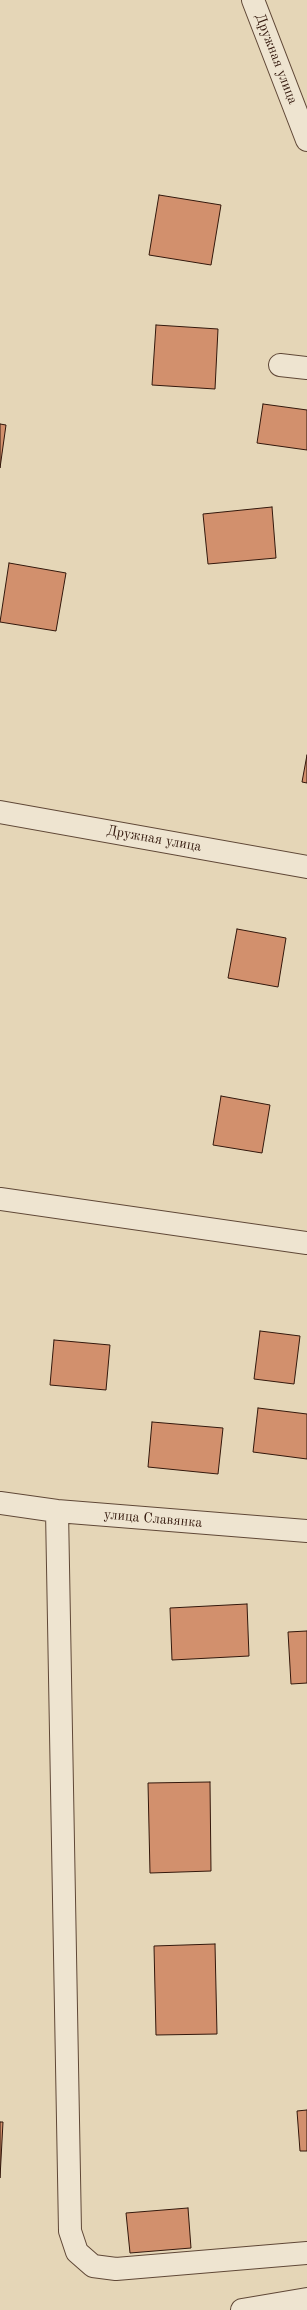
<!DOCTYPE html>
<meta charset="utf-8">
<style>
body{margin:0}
canvas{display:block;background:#e5d6b7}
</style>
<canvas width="307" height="2310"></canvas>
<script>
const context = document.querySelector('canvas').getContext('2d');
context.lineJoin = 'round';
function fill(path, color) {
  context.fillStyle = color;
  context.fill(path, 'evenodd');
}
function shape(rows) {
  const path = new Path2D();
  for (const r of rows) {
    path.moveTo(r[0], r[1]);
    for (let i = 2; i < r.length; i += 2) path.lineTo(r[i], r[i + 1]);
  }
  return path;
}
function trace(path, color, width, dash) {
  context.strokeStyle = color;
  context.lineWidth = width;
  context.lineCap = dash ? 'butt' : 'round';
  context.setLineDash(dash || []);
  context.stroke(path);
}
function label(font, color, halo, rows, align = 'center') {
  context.font = font + ' "Old Standard TT",serif';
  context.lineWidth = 4;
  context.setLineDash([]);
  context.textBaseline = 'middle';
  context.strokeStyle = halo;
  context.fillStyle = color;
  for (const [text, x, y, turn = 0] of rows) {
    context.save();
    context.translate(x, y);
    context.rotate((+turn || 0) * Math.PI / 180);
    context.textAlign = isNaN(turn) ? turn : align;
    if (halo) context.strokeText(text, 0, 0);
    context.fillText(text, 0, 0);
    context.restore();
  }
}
const building = shape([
 [159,195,221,205,211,265,149,255,159,195],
 [156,325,218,329,215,389,152,385,156,325],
 [263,404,307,410,307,450,257,443,263,404],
 [0,424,6,425,0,468,0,424],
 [272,507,276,558,208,564,203,514,272,507],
 [9,563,66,573,56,631,0,622,9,563],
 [307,755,307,783,302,782,307,755],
 [237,929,286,938,278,987,228,978,237,929],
 [221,1096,270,1105,262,1153,213,1145,221,1096],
 [260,1331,300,1336,294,1384,254,1379,260,1331],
 [54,1340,110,1345,106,1390,50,1385,54,1340],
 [258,1408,307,1414,307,1459,253,1452,258,1408],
 [152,1422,223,1428,218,1474,148,1467,152,1422],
 [247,1604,249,1656,172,1660,170,1608,247,1604],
 [307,1631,307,1683,291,1684,288,1632,307,1631],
 [210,1782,211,1871,150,1873,148,1783,210,1782],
 [215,1944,217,2034,156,2035,154,1946,215,1944],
 [307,2110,307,2151,300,2151,297,2111,307,2110],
 [0,2122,3,2122,0,2178,0,2122],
 [188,2208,191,2248,130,2253,126,2213,188,2208]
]);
const minor = shape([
 [253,0,307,140],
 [280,365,307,368],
 [0,812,307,867],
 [0,1199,307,1243],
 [0,1503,57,1511,307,1531],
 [57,1511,70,2231,77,2252,93,2266,116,2269,307,2253],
 [242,2310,307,2299]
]);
const streetNames = [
 ["Дружная улица",276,59,69],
 ["Дружная улица",154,839,10],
 ["улица Славянка",153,1519,5]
];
fill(building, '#d2906d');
trace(building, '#33180c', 1);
trace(minor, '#604837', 24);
trace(minor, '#eee4d0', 22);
label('14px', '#33180c', '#eee4d0', streetNames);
</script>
